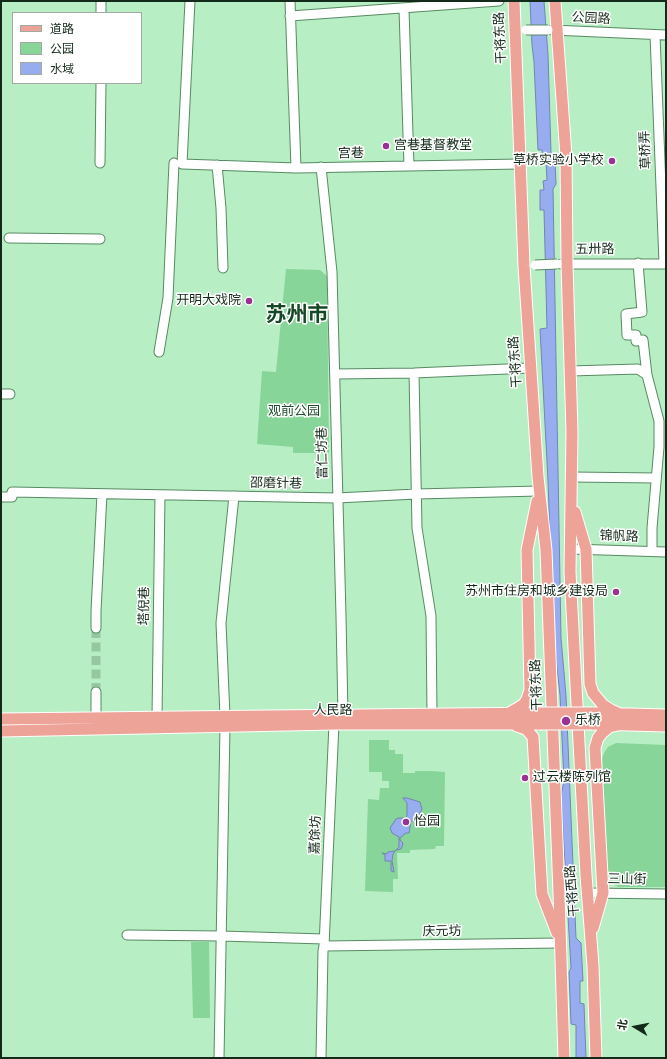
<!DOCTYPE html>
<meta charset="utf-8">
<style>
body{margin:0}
#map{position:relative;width:667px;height:1059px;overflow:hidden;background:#b8eec3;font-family:"Sofia Sans Condensed","Noto Sans SC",sans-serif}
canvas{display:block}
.frame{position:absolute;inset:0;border:2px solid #132919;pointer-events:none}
.legend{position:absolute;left:12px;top:12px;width:130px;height:72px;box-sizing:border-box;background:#fff;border:1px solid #a1a9a3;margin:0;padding:5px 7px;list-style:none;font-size:12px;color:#132919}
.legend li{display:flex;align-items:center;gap:8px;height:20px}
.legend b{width:20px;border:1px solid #a1a9a3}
.north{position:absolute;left:615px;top:1007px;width:40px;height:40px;-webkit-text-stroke:3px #fff;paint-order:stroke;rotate:280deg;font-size:11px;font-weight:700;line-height:16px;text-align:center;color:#132919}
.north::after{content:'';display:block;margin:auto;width:14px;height:18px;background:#132919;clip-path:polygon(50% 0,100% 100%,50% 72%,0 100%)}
</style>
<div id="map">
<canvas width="667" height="1059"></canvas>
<div class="frame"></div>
<ul class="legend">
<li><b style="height:5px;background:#eda398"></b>道路</li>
<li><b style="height:11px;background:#87d599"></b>公园</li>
<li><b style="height:11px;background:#98adf0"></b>水域</li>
</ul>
<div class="north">北</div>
</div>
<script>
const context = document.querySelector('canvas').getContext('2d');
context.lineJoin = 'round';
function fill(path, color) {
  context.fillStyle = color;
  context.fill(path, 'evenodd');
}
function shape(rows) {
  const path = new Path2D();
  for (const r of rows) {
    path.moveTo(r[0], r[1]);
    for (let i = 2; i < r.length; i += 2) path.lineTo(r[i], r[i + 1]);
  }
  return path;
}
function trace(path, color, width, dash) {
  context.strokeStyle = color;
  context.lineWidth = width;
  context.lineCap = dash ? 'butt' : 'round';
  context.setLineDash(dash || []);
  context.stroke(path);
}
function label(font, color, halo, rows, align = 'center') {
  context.font = font + ' "Sofia Sans Condensed","Noto Sans SC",sans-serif';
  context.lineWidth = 3;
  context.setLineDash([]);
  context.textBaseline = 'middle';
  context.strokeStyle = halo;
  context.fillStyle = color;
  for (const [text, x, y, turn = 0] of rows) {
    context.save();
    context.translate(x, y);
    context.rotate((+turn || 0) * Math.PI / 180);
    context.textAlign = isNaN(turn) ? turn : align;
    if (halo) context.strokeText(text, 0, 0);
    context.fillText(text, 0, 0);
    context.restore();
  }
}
const green = shape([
 [286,269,320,270,327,276,329,453,293,453,293,447,257,444,262,371,276,372],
 [369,740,389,740,389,750,395,750,395,754,403,754,403,773,415,773,415,771,430,771,445,772,444,846,436,846,435,849,410,850,410,853,397,853,398,879,393,879,393,892,365,891,368,799,379,800,380,788,389,788,389,781,382,781,382,772,369,772],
 [616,743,666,745,666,887,619,887,612,884,607,878,606,873,602,759,604,753,608,747],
 [191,942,209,942,210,1018,193,1018]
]);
const water = shape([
 [530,1,544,1,548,55,551,153,555,160,556,184,553,189,561,638,566,696,576,938,581,943,583,981,580,981,580,1003,584,1004,586,1058,576,1058,576,1025,571,1024,569,972,571,968,561,795,564,781,560,695,556,659,550,574,550,536,548,481,540,329,547,328,544,210,540,210,540,190,544,190,543,181,547,180,546,162,543,162,542,150,538,150,534,62,532,45,530,1],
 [403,798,407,798,420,802,422,809,417,819,415,820,414,821,411,821,409,833,406,833,400,838,400,840,403,843,402,847,401,849,396,850,393,854,392,861,394,872,391,871,391,861,385,861,385,855,382,853,387,854,388,852,395,851,399,847,399,837,392,833,390,828,396,819,399,818,406,818,407,815,407,803,403,798]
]);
const minorTunnel = shape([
 [96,692,96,628]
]);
const minor = shape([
 [101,1,101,13],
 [190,1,182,164,296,168,520,164],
 [290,1,296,168],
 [404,9,409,166],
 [290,16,499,1],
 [552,30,666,35],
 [655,35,664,263],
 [100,163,101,83],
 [217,165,221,208,223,268],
 [321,167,332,272,341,616,343,715],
 [9,238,100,239],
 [638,263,642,312,626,314,627,335,636,335,636,341,643,340,647,375],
 [561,264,666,264],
 [159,352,168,298,174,163],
 [570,371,638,369,647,375,659,421,659,447,652,528,652,551],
 [414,373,417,528,431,616,432,714],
 [335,374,414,373,530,368],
 [1,394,10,394],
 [572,477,656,478],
 [12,492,337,498,416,494,539,491],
 [1,497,12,497],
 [571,549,666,552],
 [96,628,96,611,102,494],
 [96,692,96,718],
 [225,716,221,623,234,496],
 [157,717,160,495],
 [587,893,666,894],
 [127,935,221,936,324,939],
 [324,946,560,943],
 [219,1058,225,726],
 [321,1058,323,951,324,946,334,724]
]);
const major = shape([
 [514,1,524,266,538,477,546,550,559,893,564,1058],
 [555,1,566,156,567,264,572,432,570,572,586,875,593,966,596,1058],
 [575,512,586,549,590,684,593,693,603,705,611,710,620,714],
 [509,713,518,708,524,704,527,699,530,690,527,550,537,501],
 [592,713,666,715],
 [1,719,539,713],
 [592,724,666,726],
 [517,726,526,729,533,737,542,894,557,933],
 [1,731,334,724,540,724],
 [593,928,603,893,595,748,598,738,602,733,609,727,618,725]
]);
const minorBridge = shape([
 [526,30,548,30],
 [535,265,557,264]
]);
const majorBridge = shape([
 [539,713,592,713],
 [540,724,592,724]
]);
const markers = [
 [386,146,4,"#9a3194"],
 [612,161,4,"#9a3194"],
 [249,301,4,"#9a3194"],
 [616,592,4,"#9a3194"],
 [566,721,5,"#9a3194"],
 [525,778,4,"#9a3194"],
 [406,822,4,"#9a3194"]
];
const streetNames = [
 ["公园路",591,19,3],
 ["干将东路",501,38,-93],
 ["草桥弄",646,150,-92],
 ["宫巷",351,154,-1],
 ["五卅路",595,250,-1],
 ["干将东路",516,362,-94],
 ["富仁坊巷",323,453,-91],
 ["邵磨针巷",276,484,1],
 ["锦帆路",619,537,2],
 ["塔倪巷",145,606,-89],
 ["干将东路",537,685,-92],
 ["人民路",333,711],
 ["嘉馀坊",316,835,-88],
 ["三山街",627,880,1],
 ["干将西路",573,891,-95],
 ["庆元坊",442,932,-1]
];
const poiNames = [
 ["宫巷基督教堂",394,146],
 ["草桥实验小学校",604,161,"right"],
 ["开明大戏院",241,301,"right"],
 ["苏州市住房和城乡建设局",608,592,"right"],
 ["乐桥",575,721],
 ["过云楼陈列馆",533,778],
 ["怡园",414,822]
];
const parkNames = [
 ["观前公园",294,412]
];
const townNames = [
 ["苏州市",297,316]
];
fill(green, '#87d599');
fill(water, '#98adf0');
trace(water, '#7085b0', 1);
trace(minorTunnel, '#97c7a1', 9, [9, 4.5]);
trace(minor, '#578a63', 11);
trace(major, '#fff', 13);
trace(minor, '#fff', 9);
trace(major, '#eda398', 11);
trace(minorBridge, '#578a63', 11, []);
trace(majorBridge, '#fff', 13, []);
trace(minorBridge, '#fff', 9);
trace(majorBridge, '#eda398', 11);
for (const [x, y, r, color] of markers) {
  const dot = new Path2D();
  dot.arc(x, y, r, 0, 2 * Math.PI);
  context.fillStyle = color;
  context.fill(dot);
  trace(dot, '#fff', 1.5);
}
label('13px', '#132919', '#fff', streetNames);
label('13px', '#132919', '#fff', poiNames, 'left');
label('13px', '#20502d', '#fff', parkNames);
label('bold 21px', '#154825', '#fff', townNames);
</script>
